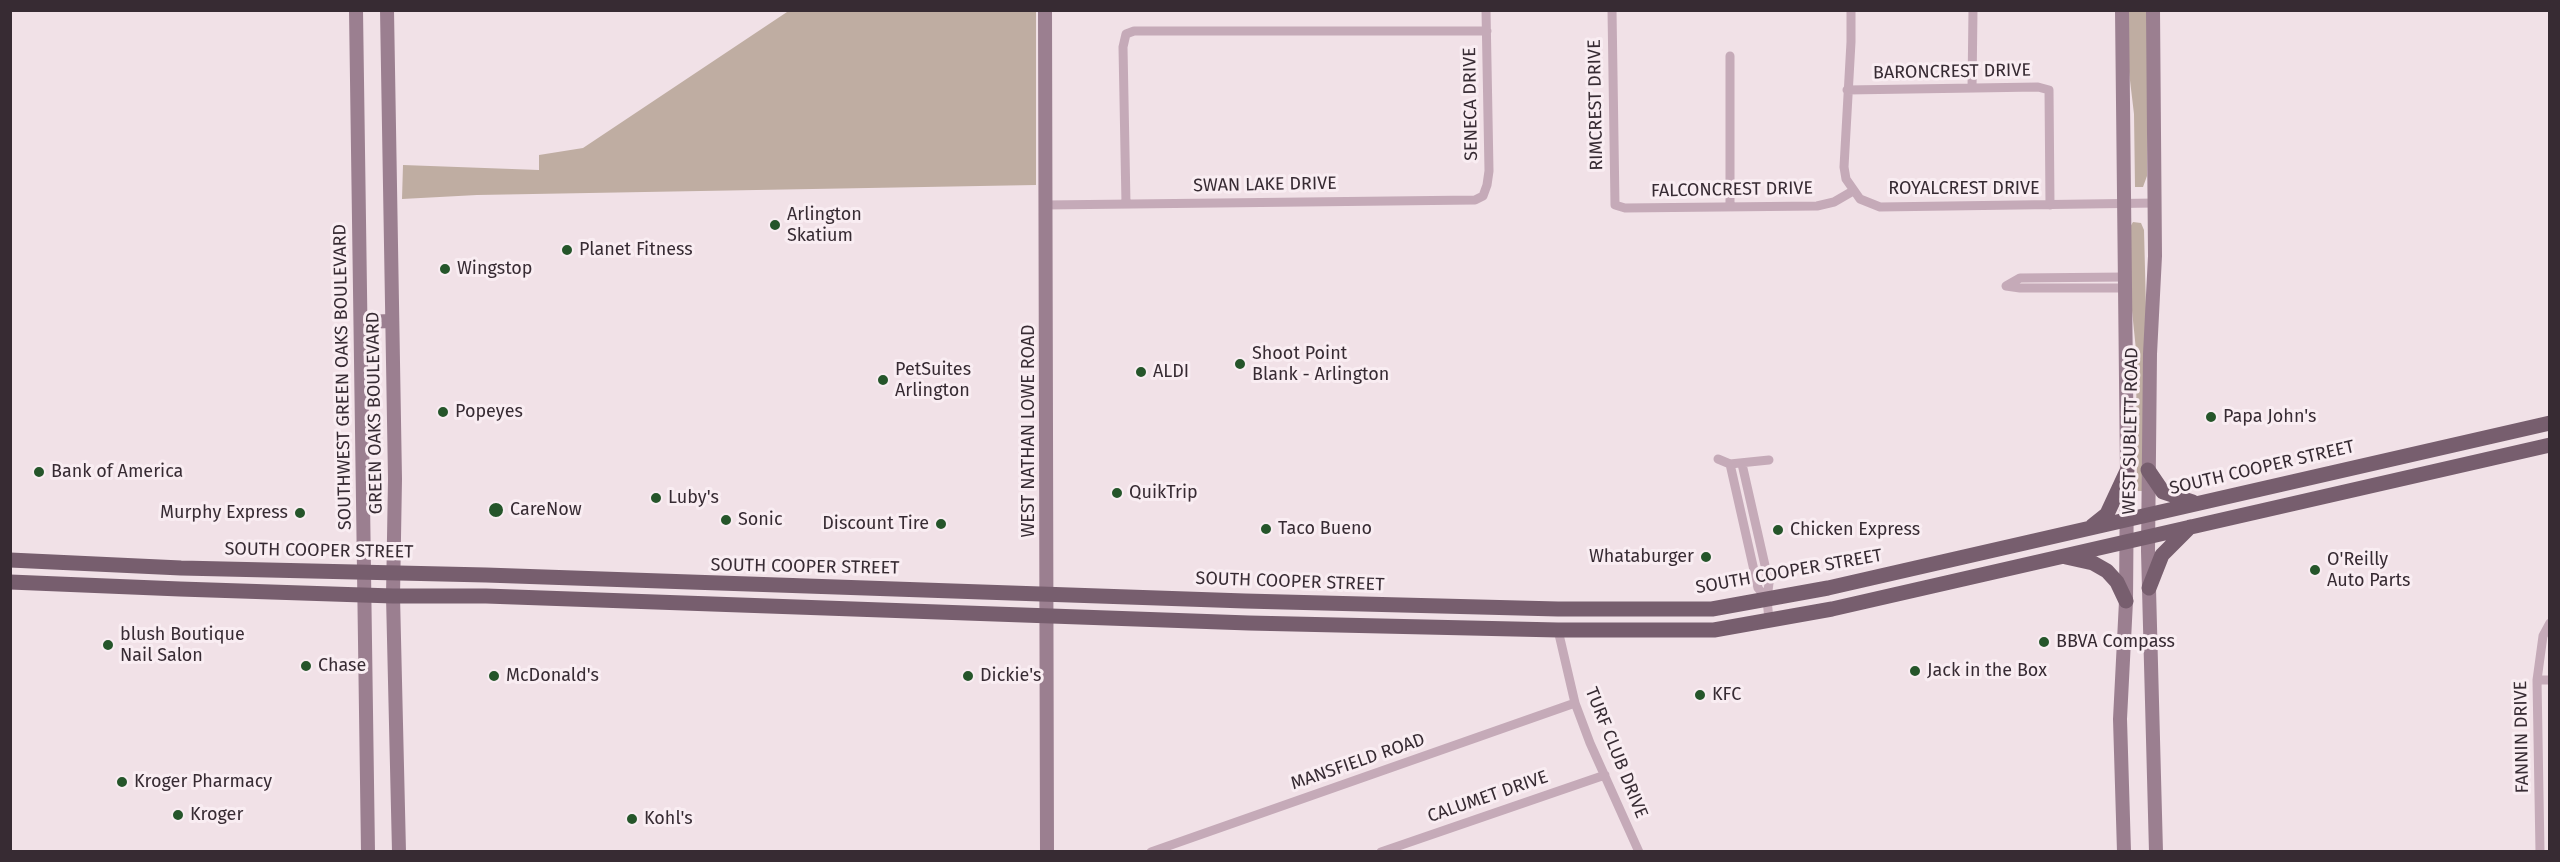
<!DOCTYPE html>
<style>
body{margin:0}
#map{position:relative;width:2560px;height:862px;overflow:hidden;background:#f1e1e7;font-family:"Fira Sans",sans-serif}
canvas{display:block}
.frame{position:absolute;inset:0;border:12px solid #372b33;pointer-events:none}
</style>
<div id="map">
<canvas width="2560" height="862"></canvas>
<div class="frame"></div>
</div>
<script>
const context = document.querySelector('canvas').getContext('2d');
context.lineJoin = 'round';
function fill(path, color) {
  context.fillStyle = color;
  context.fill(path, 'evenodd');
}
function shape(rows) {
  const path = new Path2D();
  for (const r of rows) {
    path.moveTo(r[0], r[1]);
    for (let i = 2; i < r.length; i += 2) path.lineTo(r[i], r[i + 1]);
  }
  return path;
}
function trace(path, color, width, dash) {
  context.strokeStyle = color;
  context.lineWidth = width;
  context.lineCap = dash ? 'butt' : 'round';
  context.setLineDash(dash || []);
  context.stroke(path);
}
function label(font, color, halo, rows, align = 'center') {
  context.font = font + ' "Fira Sans",sans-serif';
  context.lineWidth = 6;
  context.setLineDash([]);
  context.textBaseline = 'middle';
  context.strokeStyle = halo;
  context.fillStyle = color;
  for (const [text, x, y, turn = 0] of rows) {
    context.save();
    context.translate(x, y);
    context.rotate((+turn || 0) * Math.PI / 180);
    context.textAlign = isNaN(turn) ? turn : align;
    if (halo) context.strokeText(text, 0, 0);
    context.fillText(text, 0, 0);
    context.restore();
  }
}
const green = shape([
 [790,10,1036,11,1036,185,477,195,402,199,403,165,539,170,539,155,583,148],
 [2128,11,2147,11,2147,176,2143,187,2135,187,2134,114,2129,72],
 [2133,222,2141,223,2144,230,2147,348,2144,491,2137,491,2136,350,2131,301,2130,227]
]);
const street = shape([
 [1612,10,1615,205,1625,208,1817,206,1834,202,1853,191],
 [1851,10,1851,42,1844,167,1846,179,1860,199,1880,207,2155,203],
 [1730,56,1730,206],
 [1972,88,1973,10],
 [1847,90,2038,87,2049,90,2050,205],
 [1126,204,1123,47,1126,34,1134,31,1487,31],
 [1046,205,1475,200,1483,196,1487,185,1489,171,1486,10],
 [2006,286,2020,278,2125,277],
 [2006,286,2020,288,2125,288],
 [1718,459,1730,464,1769,460],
 [1730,464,1758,588,1767,599],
 [1742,464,1769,583,1767,599,1769,620],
 [1558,630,1575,703,1590,743,1639,852],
 [2537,680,2550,680],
 [1151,852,1575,703],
 [1381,852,1605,775],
 [2540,852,2537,680,2543,636,2550,623]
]);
const secondary = shape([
 [356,10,368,852],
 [387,10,395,479,393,596,399,852],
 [1045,10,1047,852],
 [2122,10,2127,471,2126,601,2120,719,2124,852],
 [2153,10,2155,256,2150,354,2148,551,2156,852],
 [361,322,392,321]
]);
const primary = shape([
 [2148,470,2163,492,2193,502],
 [2092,526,2107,514,2127,471],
 [2066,557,2093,563,2107,571,2117,582,2126,601],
 [10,560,181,568,486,575,1245,601,1558,609,1712,609,1828,588,2550,423],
 [10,582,180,589,393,596,486,596,1249,623,1558,630,1714,630,1832,609,2550,445],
 [2149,588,2162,555,2190,527]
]);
const markers = [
 [775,225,6,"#25552a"],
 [567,250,6,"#25552a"],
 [445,269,6,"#25552a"],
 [1240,364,6,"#25552a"],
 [1141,372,6,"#25552a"],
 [883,380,6,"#25552a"],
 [443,412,6,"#25552a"],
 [2211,417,6,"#25552a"],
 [39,472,6,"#25552a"],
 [1117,493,6,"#25552a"],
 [656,498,6,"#25552a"],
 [496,510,8,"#25552a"],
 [300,513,6,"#25552a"],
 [726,520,6,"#25552a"],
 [941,524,6,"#25552a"],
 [1266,529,6,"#25552a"],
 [1778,530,6,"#25552a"],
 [1706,557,6,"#25552a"],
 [2315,570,6,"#25552a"],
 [2044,642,6,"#25552a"],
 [108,645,6,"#25552a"],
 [306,666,6,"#25552a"],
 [1915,671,6,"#25552a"],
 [494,676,6,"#25552a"],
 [968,676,6,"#25552a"],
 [1700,695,6,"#25552a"],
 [122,782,6,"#25552a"],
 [178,815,6,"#25552a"],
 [632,819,6,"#25552a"]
];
const streetNames = [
 ["BARONCREST DRIVE",1952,72,-1],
 ["SENECA DRIVE",1471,104,-91],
 ["RIMCREST DRIVE",1596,105,-91],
 ["SWAN LAKE DRIVE",1265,185,-1],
 ["ROYALCREST DRIVE",1964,189],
 ["FALCONCREST DRIVE",1732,190,-1],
 ["SOUTHWEST GREEN OAKS BOULEVARD",343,377,-91],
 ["GREEN OAKS BOULEVARD",375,413,-91],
 ["WEST NATHAN LOWE ROAD",1029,431,-90],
 ["WEST SUBLETT ROAD",2131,431,-89],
 ["SOUTH COOPER STREET",2262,468,-13],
 ["SOUTH COOPER STREET",319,551,1],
 ["SOUTH COOPER STREET",805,567,1],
 ["SOUTH COOPER STREET",1789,572,-10],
 ["SOUTH COOPER STREET",1290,582,2],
 ["FANNIN DRIVE",2522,737,-91],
 ["TURF CLUB DRIVE",1616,753,68],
 ["MANSFIELD ROAD",1358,762,-19],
 ["CALUMET DRIVE",1488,797,-19]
];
const poiNames = [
 ["Arlington",787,215],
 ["Skatium",787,236],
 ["Planet Fitness",579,250],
 ["Wingstop",457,269],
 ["Shoot Point",1252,354],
 ["Blank - Arlington",1252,375],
 ["PetSuites",895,370],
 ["Arlington",895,391],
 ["ALDI",1153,372],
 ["Popeyes",455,412],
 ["Papa John's",2223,417],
 ["Bank of America",51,472],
 ["QuikTrip",1129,493],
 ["Luby's",668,498],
 ["CareNow",510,510],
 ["Murphy Express",288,513,"right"],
 ["Sonic",738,520],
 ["Discount Tire",929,524,"right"],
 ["Taco Bueno",1278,529],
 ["Chicken Express",1790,530],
 ["Whataburger",1694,557,"right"],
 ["O'Reilly",2327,560],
 ["Auto Parts",2327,581],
 ["blush Boutique",120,635],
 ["Nail Salon",120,656],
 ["BBVA Compass",2056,642],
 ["Chase",318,666],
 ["Jack in the Box",1927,671],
 ["McDonald's",506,676],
 ["Dickie's",980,676],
 ["KFC",1712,695],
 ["Kroger Pharmacy",134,782],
 ["Kroger",190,815],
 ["Kohl's",644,819]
];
fill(green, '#bfada2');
trace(street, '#c5aab8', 9);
trace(secondary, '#9b7f90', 14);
trace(primary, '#775e6e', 15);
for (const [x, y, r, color] of markers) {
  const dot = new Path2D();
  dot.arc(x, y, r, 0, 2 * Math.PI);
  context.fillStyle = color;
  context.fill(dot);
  trace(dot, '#f9edf2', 2);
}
label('18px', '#372b33', '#f9edf2', streetNames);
label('18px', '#372b33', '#f9edf2', poiNames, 'left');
</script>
